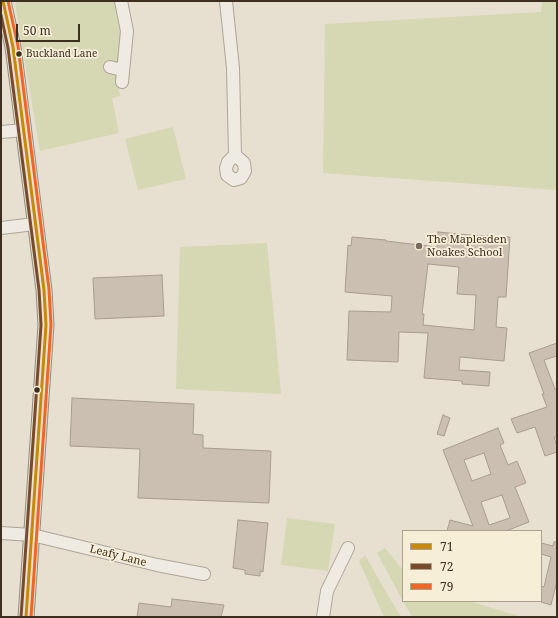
<!DOCTYPE html>
<style>
body{margin:0}
#map{position:relative;width:558px;height:618px;overflow:hidden;background:#e7e0d1;font-family:"Noto Serif",serif}
canvas{display:block}
.frame{position:absolute;inset:0;border:2px solid #3d2e20;pointer-events:none}
.legend{position:absolute;left:402px;top:530px;width:140px;height:72px;box-sizing:border-box;background:#f7eed8;border:1px solid #ada18e;margin:0;padding:5px 7px;list-style:none;font-size:12px;color:#3d2e20}
.legend li{display:flex;align-items:center;gap:8px;height:20px}
.legend b{width:20px;border:1px solid #ada18e}
.scale{position:absolute;left:16px;top:24px;width:64px;height:18px;box-sizing:border-box;border:2px solid #3d2e20;border-top:0;padding-left:5px;font-size:12px;line-height:14px;white-space:nowrap;color:#3d2e20;-webkit-text-stroke:3px #f7eed8;paint-order:stroke}
</style>
<div id="map">
<canvas width="558" height="618"></canvas>
<div class="frame"></div>
<ul class="legend">
<li><b style="height:5px;background:#c88808"></b>71</li>
<li><b style="height:5px;background:#7a4b2a"></b>72</li>
<li><b style="height:5px;background:#f26522"></b>79</li>
</ul>
<div class="scale">50 m</div>
</div>
<script>
const context = document.querySelector('canvas').getContext('2d');
context.lineJoin = 'round';
function fill(path, color) {
  context.fillStyle = color;
  context.fill(path, 'evenodd');
}
function shape(rows) {
  const path = new Path2D();
  for (const r of rows) {
    path.moveTo(r[0], r[1]);
    for (let i = 2; i < r.length; i += 2) path.lineTo(r[i], r[i + 1]);
  }
  return path;
}
function trace(path, color, width, dash) {
  context.strokeStyle = color;
  context.lineWidth = width;
  context.lineCap = dash ? 'butt' : 'round';
  context.setLineDash(dash || []);
  context.stroke(path);
}
function label(font, color, halo, rows, align = 'center') {
  context.font = font + ' "Noto Serif",serif';
  context.lineWidth = 3.5;
  context.setLineDash([]);
  context.textBaseline = 'middle';
  context.strokeStyle = halo;
  context.fillStyle = color;
  for (const [text, x, y, turn = 0] of rows) {
    context.save();
    context.translate(x, y);
    context.rotate((+turn || 0) * Math.PI / 180);
    context.textAlign = isNaN(turn) ? turn : align;
    if (halo) context.strokeText(text, 0, 0);
    context.fillText(text, 0, 0);
    context.restore();
  }
}
const green = shape([
 [18,1,117,1,122,19,120,60,115,64,114,73,117,76,120,96,112,98,119,133,40,151,15,4],
 [542,1,557,1,557,190,323,173,325,24,541,12],
 [173,127,186,179,138,190,125,139],
 [267,243,281,394,176,389,180,247],
 [287,518,335,524,328,571,281,565],
 [385,548,403,570,403,601,377,553],
 [365,555,386,592,401,617,384,617,359,561],
 [403,601,469,601,522,617,412,617]
]);
const building = shape([
 [438,232,470,235,510,237,506,297,498,297,496,327,507,328,504,361,460,357,459,370,490,372,489,386,462,384,462,381,424,378,428,333,399,332,398,362,347,360,349,311,391,312,392,296,345,292,348,245,351,246,352,237,386,240,386,241,437,247,438,232],
 [428,264,459,267,457,294,476,295,474,330,423,325,424,314,422,314,428,264],
 [162,275,164,316,95,319,93,278,162,275],
 [557,343,557,356,544,360,555,389,557,388,557,437,554,437,557,446,557,452,545,456,535,427,517,433,511,419,547,407,542,394,544,394,529,353,557,343],
 [72,398,194,404,193,434,203,435,203,448,271,451,269,503,138,498,140,449,70,446,72,398],
 [443,415,450,418,444,436,437,434,443,415],
 [498,428,504,443,500,445,508,465,517,461,526,483,515,487,529,522,506,531,447,531,450,520,473,526,443,450,498,428],
 [484,453,491,474,472,481,464,460,484,453],
 [502,495,510,518,489,525,481,502,502,495],
 [238,520,268,523,263,572,260,571,260,576,245,574,245,570,233,568,238,520],
 [554,542,557,542,557,581,551,605,541,602,541,586,544,587,551,557,541,554,541,543,553,546,554,542],
 [172,599,224,605,221,617,137,617,139,603,171,607,172,599]
]);
const minor = shape([
 [121,1,127,31,122,82],
 [226,1,233,68,235,155],
 [110,67,122,70],
 [1,132,24,130],
 [235,155,244,163,245,171,241,178,234,180,227,175,226,168,228,162,235,155],
 [1,228,35,224],
 [1,533,32,535,157,565,204,574],
 [323,617,327,591,348,548]
]);
const major = shape([
 [3,1,13,47,44,290,46,325,26,617]
]);
const bus1 = shape([
 [3,1,13,47,44,290,46,325,26,617]
]);
const bus2 = shape([
 [1,15,8,48,39,290,41,325,21,617]
]);
const bus3 = shape([
 [8,1,18,46,49,289,51,325,31,617]
]);
const markers = [
 [19,54,3.5,"#3d2e20"],
 [419,246,4,"#786c5e"],
 [37,390,3.5,"#3d2e20"]
];
const busNames = [
 ["Buckland Lane",26,54]
];
const poiNames = [
 ["The Maplesden",427,240],
 ["Noakes School",427,253]
];
const streetNames = [
 ["Leafy Lane",118,556,14]
];
fill(green, '#d6d7b3');
fill(building, '#cbbfb2');
trace(building, '#a89c90', 1);
trace(minor, '#ada599', 14);
trace(major, '#928b80', 17);
trace(minor, '#efebe3', 12);
trace(major, '#e6e1d4', 15);
trace(bus1, '#c88808', 3);
trace(bus2, '#7a4b2a', 3);
trace(bus3, '#f26522', 3);
for (const [x, y, r, color] of markers) {
  const dot = new Path2D();
  dot.arc(x, y, r, 0, 2 * Math.PI);
  context.fillStyle = color;
  context.fill(dot);
  trace(dot, '#f7eed8', 1.5);
}
label('10px', '#3d2e20', '#f7eed8', busNames, 'left');
label('11px', '#3d2e20', '#f7eed8', poiNames, 'left');
label('11px', '#3d2e20', '#f7eed8', streetNames);
</script>
